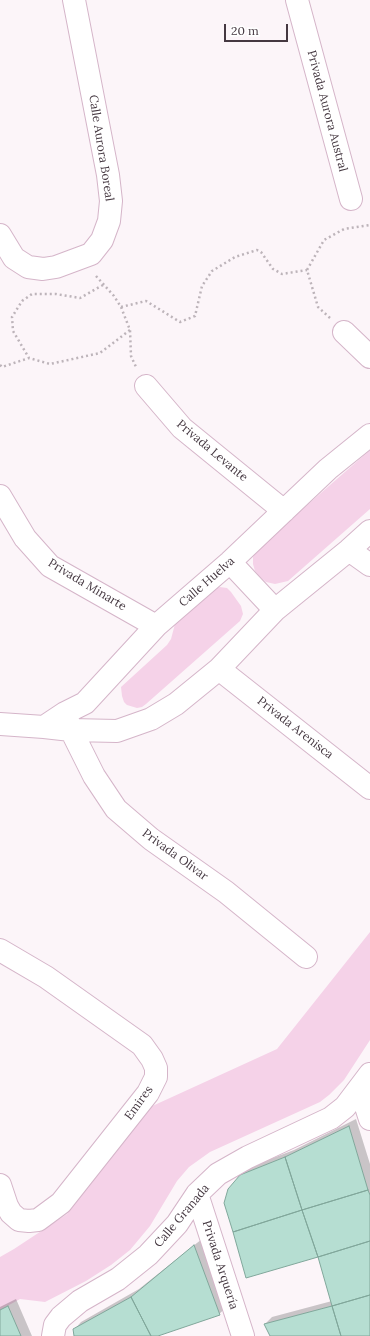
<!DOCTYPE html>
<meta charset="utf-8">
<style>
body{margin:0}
#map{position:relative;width:370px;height:1336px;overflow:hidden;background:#fcf5f9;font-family:Lora,serif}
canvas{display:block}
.scale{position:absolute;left:224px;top:24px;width:64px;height:18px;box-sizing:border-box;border:2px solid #453841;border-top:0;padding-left:5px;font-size:12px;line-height:14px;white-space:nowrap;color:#453841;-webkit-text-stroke:3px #fff;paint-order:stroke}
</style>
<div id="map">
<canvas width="370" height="1336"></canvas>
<div class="scale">20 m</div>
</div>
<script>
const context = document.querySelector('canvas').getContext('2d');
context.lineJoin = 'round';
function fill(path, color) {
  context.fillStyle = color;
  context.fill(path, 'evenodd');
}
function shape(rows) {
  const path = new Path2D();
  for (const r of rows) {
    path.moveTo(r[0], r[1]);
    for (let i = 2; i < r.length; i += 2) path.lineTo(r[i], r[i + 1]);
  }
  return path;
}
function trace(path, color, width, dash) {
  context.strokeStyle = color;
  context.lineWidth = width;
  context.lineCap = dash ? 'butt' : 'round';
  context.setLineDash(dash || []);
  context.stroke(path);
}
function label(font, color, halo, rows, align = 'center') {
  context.font = font + ' Lora,serif';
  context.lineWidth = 3;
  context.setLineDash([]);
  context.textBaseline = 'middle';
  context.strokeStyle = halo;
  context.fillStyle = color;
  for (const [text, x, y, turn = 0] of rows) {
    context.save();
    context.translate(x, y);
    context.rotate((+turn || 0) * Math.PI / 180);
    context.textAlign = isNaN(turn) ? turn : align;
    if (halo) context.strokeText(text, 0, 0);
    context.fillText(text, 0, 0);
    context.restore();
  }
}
const green = shape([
 [370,450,370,509,288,581,275,584,266,582,260,577,255,571,253,564,253,557,257,549],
 [220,587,227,588,231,592,241,606,243,614,240,621,146,704,142,707,137,708,127,705,124,702,122,696,121,687,167,645,171,639,175,624,216,588],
 [370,932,370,1040,344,1080,329,1095,320,1102,210,1152,189,1167,177,1181,150,1226,130,1250,111,1265,86,1281,45,1302,20,1299,0,1310,0,1257,14,1249,67,1214,98,1174,118,1141,148,1108,277,1049]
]);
const shadow = shape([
 [356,1119,370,1164,370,1336,271,1336,265,1324,272,1317,332,1301,318,1256,241,1175,249,1167,294,1150],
 [202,1239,227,1307,219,1314,160,1334,160,1336,75,1336,74,1330,81,1322,139,1289],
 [16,1299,32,1336,0,1336,0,1307]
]);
const building = shape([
 [349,1126,368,1190,302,1210,285,1157,349,1126],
 [285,1157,302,1210,233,1232,224,1203,228,1189,240,1175,285,1157],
 [368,1190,370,1195,370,1241,318,1257,302,1210,368,1190],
 [302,1210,318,1257,246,1278,233,1232,302,1210],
 [370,1241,370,1295,332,1306,318,1257,370,1241],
 [194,1245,220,1315,158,1336,151,1336,131,1297,194,1245],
 [370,1295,370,1336,341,1336,332,1306,370,1295],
 [131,1297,151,1336,74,1336,73,1329,131,1297],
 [8,1306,21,1336,0,1336,0,1310,8,1306],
 [332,1306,341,1336,270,1336,264,1324,332,1306]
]);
const path = shape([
 [96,276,114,296,121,307,130,330,131,356,136,367],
 [103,285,80,298,56,294,32,294,22,301,12,317,13,331,29,358,50,364,100,353,130,330],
 [121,307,146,301,180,322,195,316,202,286,212,271,235,257,257,250,261,252,273,269,282,274,307,270],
 [330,318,318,307,307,270,324,240,344,229,370,225],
 [0,365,2,367,29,358]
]);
const minor = shape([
 [297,0,351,199],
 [0,235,14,258,28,267,43,269,56,267,91,254,102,240,109,221,111,201,108,175,74,0],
 [344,332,370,357],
 [146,386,182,428,284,511],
 [0,496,25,538,50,566,156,626],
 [349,550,370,565],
 [230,562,275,610],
 [219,669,370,788],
 [67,718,71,730,94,776,116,809,151,839,226,892,306,957],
 [0,724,44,727,71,730,117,731,151,719,176,704,219,669,275,610,349,550,370,531],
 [44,727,65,713,85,703,156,626,230,562,328,469,370,435],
 [0,950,46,977,142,1045,152,1059,156,1068,156,1077,148,1093,61,1203,38,1220,29,1221,19,1220,11,1213,7,1206,0,1185],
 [360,1088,370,1119],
 [197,1194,243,1336],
 [53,1336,55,1325,61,1317,80,1301,118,1279,148,1255,177,1224,197,1194,218,1174,248,1157,331,1118,345,1107,370,1074]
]);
const streetNames = [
 ["Privada Aurora Austral",327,111,75],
 ["Calle Aurora Boreal",101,148,81],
 ["Privada Levante",212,451,40],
 ["Calle Huelva",207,582,-41],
 ["Privada Minarte",87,585,31],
 ["Privada Arenisca",295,728,38],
 ["Privada Olivar",175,855,36],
 ["Emires",139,1103,-54],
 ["Calle Granada",182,1216,-50],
 ["Privada Arquería",220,1265,72]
];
fill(green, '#f5d2e8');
fill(shadow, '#0003');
fill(building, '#b6ded2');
trace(building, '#81a79b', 1);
trace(minor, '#d5b5c9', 24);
trace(path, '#bdb4ba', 2.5, [2, 3]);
trace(minor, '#fff', 22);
label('12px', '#453841', '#fff', streetNames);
</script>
